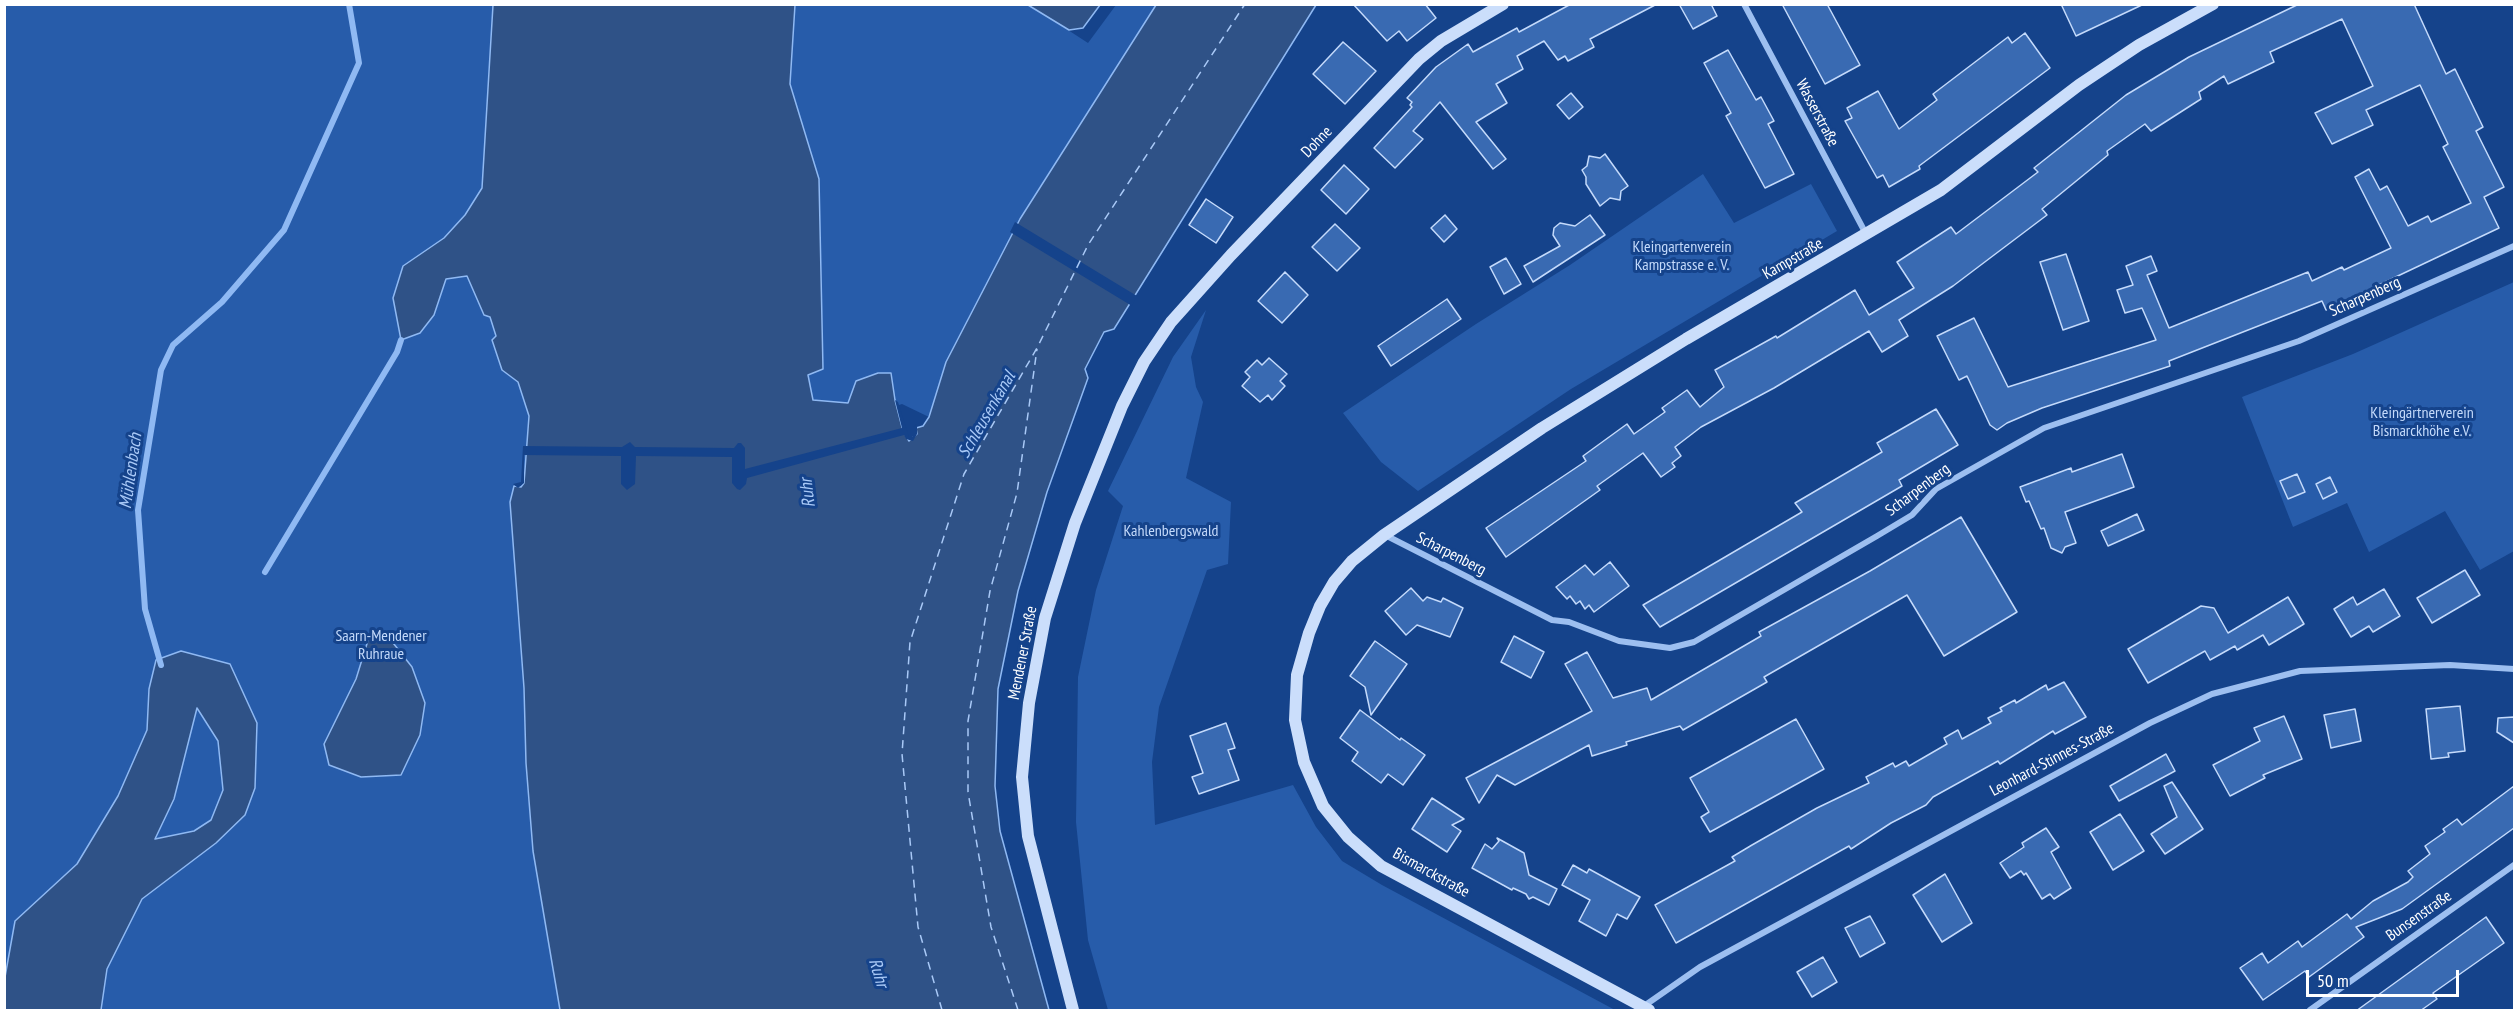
<!DOCTYPE html>
<meta charset="utf-8">
<style>
body{margin:0}
#map{position:relative;width:2519px;height:1015px;overflow:hidden;background:#15438b;font-family:"PT Sans Narrow",sans-serif}
canvas{display:block}
.frame{position:absolute;inset:0;border:6px solid #fff;pointer-events:none}
.scale{position:absolute;left:2306px;top:970px;width:153px;height:27px;box-sizing:border-box;border:3px solid #fff;border-top:0;padding-left:8px;font-size:18px;line-height:21px;white-space:nowrap;color:#fff;-webkit-text-stroke:4px #15438b;paint-order:stroke}
</style>
<div id="map">
<canvas width="2519" height="1015"></canvas>
<div class="frame"></div>
<div class="scale">50 m</div>
</div>
<script>
const context = document.querySelector('canvas').getContext('2d');
context.lineJoin = 'round';
function fill(path, color) {
  context.fillStyle = color;
  context.fill(path, 'evenodd');
}
function shape(rows) {
  const path = new Path2D();
  for (const r of rows) {
    path.moveTo(r[0], r[1]);
    for (let i = 2; i < r.length; i += 2) path.lineTo(r[i], r[i + 1]);
  }
  return path;
}
function trace(path, color, width, dash) {
  context.strokeStyle = color;
  context.lineWidth = width;
  context.lineCap = dash ? 'butt' : 'round';
  context.setLineDash(dash || []);
  context.stroke(path);
}
function label(font, color, halo, rows, align = 'center') {
  context.font = font + ' "PT Sans Narrow",sans-serif';
  context.lineWidth = 6;
  context.setLineDash([]);
  context.textBaseline = 'middle';
  context.strokeStyle = halo;
  context.fillStyle = color;
  for (const [text, x, y, turn = 0] of rows) {
    context.save();
    context.translate(x, y);
    context.rotate((+turn || 0) * Math.PI / 180);
    context.textAlign = isNaN(turn) ? turn : align;
    if (halo) context.strokeText(text, 0, 0);
    context.fillText(text, 0, 0);
    context.restore();
  }
}
const green = shape([
 [1028,4,1088,43,1116,5,1156,5,1020,219,946,362,929,417,902,404,762,450,846,1010,5,1010,4,5],
 [1703,174,1734,223,1811,184,1837,231,1571,389,1418,491,1381,462,1343,413,1476,324,1570,265],
 [2514,282,2514,551,2480,570,2445,511,2369,552,2347,503,2293,527,2242,397,2353,354],
 [1206,310,1191,357,1196,387,1203,402,1186,478,1231,502,1228,564,1207,570,1159,707,1152,762,1155,825,1293,785,1316,827,1342,861,1382,885,1615,1010,1108,1010,1088,940,1076,822,1078,677,1096,590,1123,506,1108,491,1173,357]
]);
const water = shape([
 [493,5,795,5,790,84,819,179,823,369,808,375,813,400,848,403,856,381,878,373,891,373,895,400,903,431,909,441,917,434,916,428,923,426,929,417,946,362,1020,219,1156,5,1316,5,1114,329,1104,332,1085,369,1088,378,1047,492,1018,591,998,689,995,786,1000,831,1049,1010,560,1010,533,851,526,763,524,688,510,502,514,486,521,487,524,483,529,416,518,382,502,370,492,340,496,336,490,317,484,315,467,276,446,279,434,315,420,333,401,340,393,298,403,266,444,238,465,215,482,188,493,5],
 [1028,5,1100,5,1083,28,1069,30,1028,5],
 [370,634,390,639,412,667,425,703,420,735,401,775,361,777,329,765,324,744,356,679,370,634],
 [181,651,230,664,257,723,255,788,245,815,216,843,142,899,107,969,101,1010,5,1010,5,977,15,921,77,864,118,796,147,730,149,689,156,660,181,651],
 [197,708,218,741,223,790,211,820,194,831,155,839,174,799,197,708]
]);
const pier = shape([
 [1015,222,1137,296,1132,306,1010,232],
 [895,400,898,402,909,437,913,437,913,427,917,424,917,434,913,441,906,439,904,435,747,478,746,484,740,490,737,489,732,483,732,457,636,456,635,484,627,490,621,484,621,456,524,455,524,483,518,488,513,484,521,482,523,446,622,447,630,442,635,447,734,448,738,443,741,443,745,448,745,469,902,428]
]);
const stream = shape([
 [265,572,397,352,401,340],
 [161,665,145,609,138,510,161,370,173,345,222,302,284,230,359,63,349,4]
]);
const ferry = shape([
 [942,1010,918,927,902,754,910,642,964,474,1037,348,1088,245,1245,4],
 [1018,1010,991,927,968,792,968,721,990,591,1017,493,1037,349]
]);
const building = shape([
 [1353,4,1425,4,1436,18,1407,41,1399,31,1387,41,1353,4],
 [1571,4,1657,4,1590,39,1594,47,1568,61,1565,56,1558,60,1544,41,1517,56,1523,69,1496,84,1507,103,1476,122,1506,159,1493,169,1440,102,1413,131,1423,139,1395,168,1374,148,1412,107,1410,105,1412,102,1407,98,1436,67,1468,44,1473,52,1517,28,1519,32,1571,4],
 [1679,4,1711,4,1717,16,1693,29,1679,4],
 [1782,4,1827,4,1860,65,1825,84,1782,4],
 [2061,4,2144,4,2076,36,2061,4],
 [2299,4,2414,4,2446,74,2455,69,2483,127,2476,131,2504,187,2484,197,2499,228,2326,310,2322,301,2169,361,2170,366,2042,408,2007,423,1997,430,1990,425,1967,376,1959,380,1937,336,1974,318,2008,387,2156,340,2142,308,2125,313,2117,290,2133,285,2126,266,2151,256,2157,271,2147,275,2169,328,2308,272,2312,281,2342,267,2344,270,2391,248,2355,177,2369,169,2380,190,2387,186,2408,226,2428,216,2431,222,2471,203,2443,147,2448,144,2420,85,2366,110,2373,125,2332,144,2315,113,2373,86,2342,19,2270,52,2274,62,2228,84,2224,76,2199,92,2201,99,2151,131,2145,124,2107,151,2108,155,2042,209,2047,215,1953,286,1899,320,1908,336,1882,352,1869,331,1774,388,1701,427,1675,447,1681,456,1672,463,1675,467,1661,477,1643,453,1597,486,1600,490,1506,557,1486,528,1586,461,1583,456,1627,424,1634,434,1665,412,1662,408,1687,390,1700,407,1724,387,1715,370,1776,336,1777,338,1855,290,1869,315,1914,288,1897,262,1951,227,1956,234,2038,172,2034,168,2126,95,2189,57,2299,4],
 [2025,33,2050,68,1919,166,1920,169,1889,187,1883,175,1877,178,1845,121,1852,118,1847,108,1878,91,1899,129,1937,100,1933,94,2008,37,2012,43,2025,33],
 [1343,42,1376,71,1345,104,1313,74,1343,42],
 [1728,50,1756,100,1761,97,1774,121,1768,124,1794,174,1765,188,1726,116,1731,113,1704,63,1728,50],
 [1571,93,1583,107,1569,119,1557,105,1571,93],
 [1605,154,1628,186,1621,191,1620,200,1610,198,1600,206,1586,184,1586,177,1582,170,1587,166,1589,156,1600,158,1605,154],
 [1344,165,1369,189,1346,214,1321,190,1344,165],
 [1206,199,1233,217,1216,243,1189,225,1206,199],
 [1445,215,1457,229,1444,242,1431,228,1445,215],
 [1590,215,1605,235,1533,282,1524,266,1560,246,1553,235,1554,228,1560,223,1575,226,1590,215],
 [1335,224,1360,248,1337,271,1312,247,1335,224],
 [2066,254,2089,321,2063,330,2040,262,2066,254],
 [1506,258,1521,284,1504,294,1490,267,1506,258],
 [1285,272,1308,295,1282,323,1258,301,1285,272],
 [1447,299,1461,319,1391,366,1378,346,1447,299],
 [1269,358,1287,374,1280,381,1285,386,1272,400,1268,395,1260,402,1242,386,1250,377,1245,372,1257,360,1262,365,1269,358],
 [1936,409,1958,445,1899,480,1902,486,1660,627,1643,605,1802,512,1795,503,1882,452,1877,443,1936,409],
 [2122,454,2134,487,2065,512,2076,543,2065,547,2062,553,2051,548,2044,528,2041,529,2029,501,2026,502,2020,487,2071,468,2072,472,2122,454],
 [2297,474,2305,492,2288,499,2280,481,2297,474],
 [2330,477,2337,492,2323,499,2316,484,2330,477],
 [2137,514,2144,530,2108,546,2101,531,2137,514],
 [1961,517,2017,612,1944,656,1907,595,1764,677,1767,682,1683,730,1680,726,1626,742,1627,745,1592,756,1589,745,1515,785,1497,775,1479,803,1466,778,1592,711,1565,664,1587,652,1613,698,1647,688,1651,700,1761,636,1759,632,1870,571,1961,517],
 [1610,562,1629,586,1594,612,1589,605,1585,609,1580,601,1576,604,1570,596,1567,599,1556,587,1585,565,1594,575,1610,562],
 [2465,570,2480,595,2432,623,2417,598,2465,570],
 [1411,588,1423,601,1427,597,1441,602,1443,598,1463,608,1450,637,1417,625,1406,635,1385,611,1411,588],
 [2384,589,2400,616,2373,632,2369,626,2351,637,2334,609,2353,597,2357,605,2384,589],
 [2288,597,2304,624,2269,645,2263,635,2237,650,2235,646,2210,660,2205,651,2148,683,2128,649,2201,606,2214,608,2228,633,2288,597],
 [1514,636,1544,652,1531,678,1501,662,1514,636],
 [1375,641,1407,664,1371,715,1365,687,1350,676,1375,641],
 [2064,682,2086,717,2055,734,2053,731,2000,764,1998,761,1933,797,1926,805,1891,823,1851,849,1849,846,1676,943,1655,905,1735,861,1732,857,1752,845,1817,808,1869,783,1866,777,1893,763,1895,767,1906,761,1909,766,1947,744,1944,738,1958,730,1962,739,1991,723,1988,718,2002,711,2000,708,2015,700,2016,703,2046,685,2048,690,2064,682],
 [2460,706,2465,751,2448,753,2449,757,2431,759,2426,709,2460,706],
 [2355,709,2361,741,2331,748,2324,715,2355,709],
 [1360,710,1400,740,1401,738,1425,755,1403,785,1388,774,1381,783,1352,761,1358,752,1340,738,1360,710],
 [2284,716,2302,759,2263,775,2265,778,2230,796,2213,765,2260,741,2254,728,2284,716],
 [2514,717,2514,743,2497,732,2498,718,2514,717],
 [1796,719,1824,769,1710,832,1701,817,1709,812,1690,778,1796,719],
 [1226,723,1235,748,1228,750,1239,780,1199,794,1192,777,1203,773,1190,736,1226,723],
 [2166,754,2175,771,2119,801,2110,786,2166,754],
 [2172,782,2203,829,2165,854,2151,834,2177,817,2164,786,2172,782],
 [2514,786,2514,828,2402,909,2356,927,2364,937,2309,977,2305,971,2263,1000,2240,968,2262,953,2268,963,2298,941,2302,947,2347,914,2351,919,2373,901,2408,882,2413,877,2408,871,2430,854,2425,846,2445,832,2443,829,2457,819,2462,825,2514,786],
 [1432,798,1464,819,1452,825,1461,831,1447,852,1412,829,1432,798],
 [2120,814,2144,851,2113,870,2090,832,2120,814],
 [2046,828,2059,847,2051,852,2071,888,2054,899,2050,894,2042,899,2026,873,2024,875,2021,871,2010,878,2000,863,2024,847,2022,843,2046,828],
 [1497,838,1524,853,1529,875,1557,889,1549,905,1533,897,1529,899,1526,894,1513,888,1512,890,1472,868,1485,844,1492,849,1499,841,1497,838],
 [1573,865,1587,873,1589,869,1640,897,1627,919,1617,914,1606,936,1579,921,1590,900,1562,885,1573,865],
 [1945,874,1972,923,1942,942,1913,895,1945,874],
 [1870,916,1885,943,1860,957,1845,928,1870,916],
 [2486,917,2504,943,2433,993,2437,999,2420,1011,2356,1011,2486,917],
 [1823,957,1837,982,1812,997,1797,972,1823,957]
]);
const street = shape([
 [1744,4,1866,234],
 [1385,535,1552,620,1569,622,1619,641,1670,648,1694,642,1877,536,1912,515,1936,489,2044,428,2299,341,2514,246],
 [1644,1006,1700,967,2150,723,2212,694,2300,671,2450,665,2514,669],
 [2310,1010,2514,865]
]);
const secondary = shape([
 [1073,1010,1028,836,1022,777,1029,703,1045,618,1075,523,1122,406,1144,362,1171,322,1231,255,1419,59,1441,41,1503,4],
 [1649,1010,1381,866,1348,837,1323,806,1304,762,1295,720,1297,675,1309,633,1320,606,1334,582,1352,561,1384,535,1542,428,1686,339,1941,190,2079,85,2139,45,2213,4]
]);
const streetNames = [
 ["Wasserstraße",1817,113,62],
 ["Dohne",1317,142,-46],
 ["Kampstraße",1793,259,-30],
 ["Scharpenberg",2365,297,-24],
 ["Scharpenberg",1918,490,-37],
 ["Scharpenberg",1451,554,27],
 ["Mendener Straße",1023,653,-79],
 ["Leonhard-Stinnes-Straße",2052,760,-28],
 ["Bismarckstraße",1431,873,29],
 ["Bunsenstraße",2419,916,-35]
];
const parkNames = [
 ["Kleingartenverein",1682,247],
 ["Kampstrasse e. V.",1682,265],
 ["Kleingärtnerverein",2422,413],
 ["Bismarckhöhe e.V.",2422,431],
 ["Kahlenbergswald",1171,531],
 ["Saarn-Mendener",381,636],
 ["Ruhraue",381,654]
];
const waterNames = [
 ["Schleusenkanal",987,415,-60],
 ["Mühlenbach",131,471,-82],
 ["Ruhr",808,493,-97],
 ["Ruhr",878,973,73]
];
fill(green, '#275caa');
fill(water, '#2f5287');
trace(water, '#8fb9f3', 1.5);
fill(pier, '#15438b');
trace(stream, '#8fb9f3', 6);
trace(ferry, '#a9c9f7', 1.5, [8, 6]);
fill(building, '#396ab2');
trace(building, '#c4dafb', 1.5);
trace(street, '#9dbff0', 6);
trace(secondary, '#cbdefb', 12);
label('16px', '#fff', '#15438b', streetNames);
label('16px', '#c4dafb', '#15438b', parkNames);
label('italic 18px', '#a9c9f7', '#15438b', waterNames);
</script>
